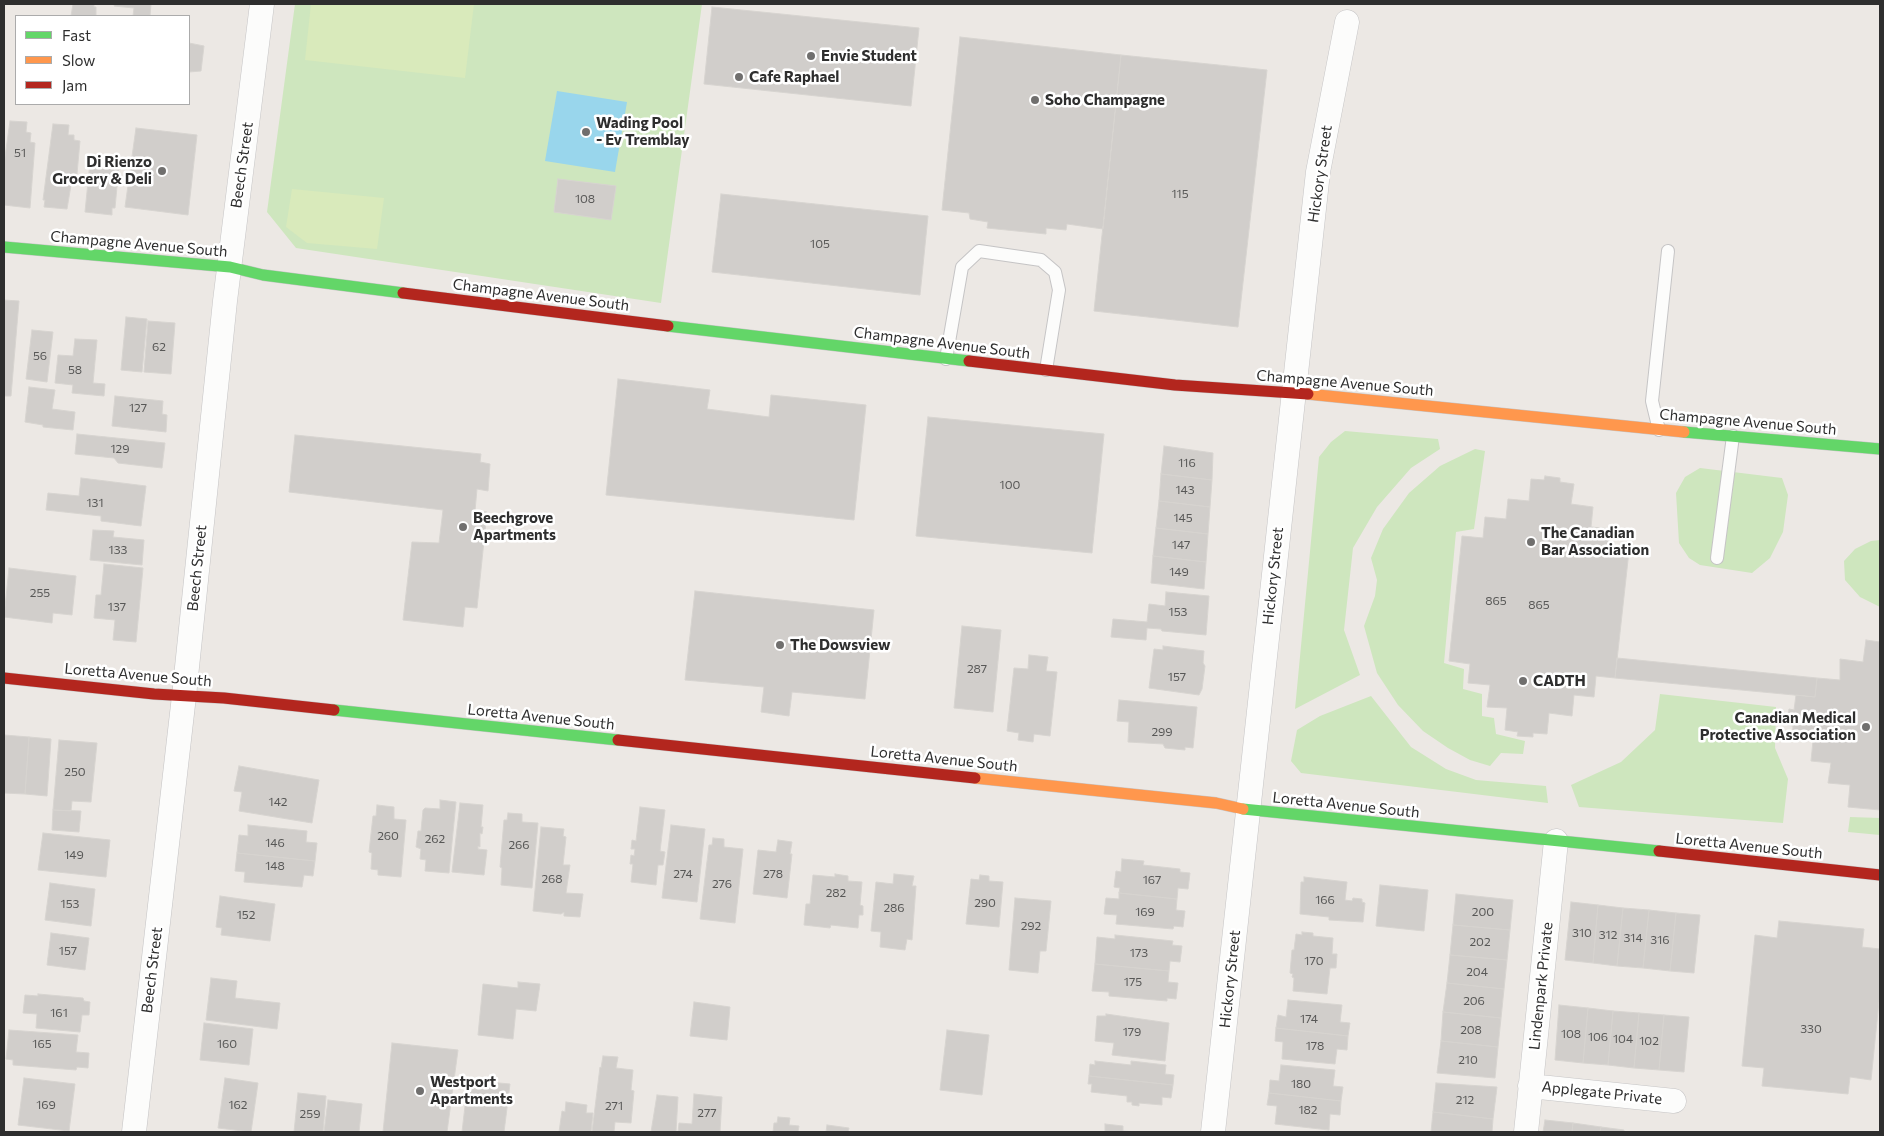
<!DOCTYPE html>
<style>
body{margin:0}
#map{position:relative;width:1884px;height:1136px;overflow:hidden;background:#ece8e4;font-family:Commissioner,sans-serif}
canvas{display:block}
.frame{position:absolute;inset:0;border:5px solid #2e2e2e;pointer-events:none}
.legend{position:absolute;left:15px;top:15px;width:175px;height:90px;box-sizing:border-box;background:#fff;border:1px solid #ababab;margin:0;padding:6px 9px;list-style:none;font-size:15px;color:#2e2e2e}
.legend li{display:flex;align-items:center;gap:10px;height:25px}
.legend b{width:25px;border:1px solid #ababab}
</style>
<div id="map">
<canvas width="1884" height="1136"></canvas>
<div class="frame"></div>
<ul class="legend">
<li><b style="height:6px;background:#63d668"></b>Fast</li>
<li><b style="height:6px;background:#ff974d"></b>Slow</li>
<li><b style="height:6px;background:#b3261e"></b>Jam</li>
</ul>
</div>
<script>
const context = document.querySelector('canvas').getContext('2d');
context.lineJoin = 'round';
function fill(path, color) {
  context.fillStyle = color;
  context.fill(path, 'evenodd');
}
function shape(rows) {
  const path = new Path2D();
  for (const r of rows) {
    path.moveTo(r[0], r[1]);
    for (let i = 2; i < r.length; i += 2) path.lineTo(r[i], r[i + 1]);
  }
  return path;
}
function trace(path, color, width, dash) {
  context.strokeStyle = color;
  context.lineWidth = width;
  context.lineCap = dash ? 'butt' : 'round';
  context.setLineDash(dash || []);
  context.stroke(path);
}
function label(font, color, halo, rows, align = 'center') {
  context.font = font + ' Commissioner,sans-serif';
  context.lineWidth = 5;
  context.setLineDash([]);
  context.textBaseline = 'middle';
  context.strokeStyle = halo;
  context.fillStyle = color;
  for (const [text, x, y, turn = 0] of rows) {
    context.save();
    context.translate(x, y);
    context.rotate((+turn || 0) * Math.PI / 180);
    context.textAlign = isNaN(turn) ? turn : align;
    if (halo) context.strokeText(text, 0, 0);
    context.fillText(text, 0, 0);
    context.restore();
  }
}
const green = shape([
 [295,4,702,4,661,303,296,248,267,212],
 [1345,431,1438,439,1440,449,1411,468,1377,507,1353,548,1344,630,1360,675,1295,709,1319,457,1331,442],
 [1475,449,1485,451,1474,529,1456,532,1444,663,1464,669,1463,689,1482,694,1482,716,1494,718,1496,734,1525,741,1523,754,1501,753,1490,766,1470,760,1448,748,1423,731,1398,705,1377,673,1364,626,1375,596,1377,580,1371,558,1383,529,1409,493,1440,466],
 [1700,468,1782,478,1788,495,1783,532,1770,558,1752,573,1700,565,1689,558,1679,543,1676,493,1685,477],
 [1880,540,1880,607,1860,597,1845,580,1844,561,1855,549,1871,541],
 [1660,694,1776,707,1775,748,1788,779,1783,823,1579,807,1571,785,1621,762,1655,730],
 [1371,696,1411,747,1446,769,1476,780,1546,786,1548,803,1301,773,1291,761,1297,730,1320,716],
 [1850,817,1880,818,1880,835,1848,832]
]);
const pitch = shape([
 [311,4,474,4,465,78,305,60],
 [292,189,384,198,377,249,307,243,286,227]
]);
const water = shape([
 [557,91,627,102,615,172,545,161]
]);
const building = shape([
 [73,4,94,4,94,7,96,7,96,16,71,16,73,4],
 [115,4,151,4,150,16,133,16,134,8,114,6,115,4],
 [712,7,919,28,911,106,704,84,712,7],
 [960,37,1121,55,1103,229,1067,224,1066,230,1046,228,1046,234,987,228,988,222,970,219,969,213,942,210,960,37],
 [189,43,204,46,201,71,189,72,189,43],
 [1121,55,1267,70,1238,327,1094,311,1121,55],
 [10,121,27,122,26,132,31,133,30,142,35,143,30,208,4,205,4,164,10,121],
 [53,124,69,125,68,135,74,135,74,140,80,141,77,174,73,173,67,209,44,207,45,200,43,200,53,124],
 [136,128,197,135,188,215,125,207,136,128],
 [90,162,119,165,115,208,112,208,112,215,85,212,90,162],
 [558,179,616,186,611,220,554,212,558,179],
 [721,194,928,216,920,295,712,272,721,194],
 [4,300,19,301,11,396,4,396,4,300],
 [126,317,147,319,142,372,121,370,126,317],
 [148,321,175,323,171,374,144,372,148,321],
 [32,330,53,332,47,382,26,379,32,330],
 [75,339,97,340,93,383,105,384,104,396,72,393,73,385,55,383,58,355,73,356,75,339],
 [618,379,710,390,707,409,769,417,771,395,866,405,854,520,606,495,618,379],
 [29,387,55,390,52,409,75,412,73,430,43,427,43,425,25,422,29,387],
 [115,396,163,401,162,414,167,415,166,432,112,426,115,396],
 [928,417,1104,434,1092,553,916,536,928,417],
 [77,434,165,443,162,468,118,463,114,458,75,454,77,434],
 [295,435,481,454,480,462,490,464,488,491,477,489,475,511,487,512,477,608,465,607,463,627,403,620,412,542,439,543,443,510,289,492,295,435],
 [1164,446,1213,453,1212,480,1161,474,1164,446],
 [1161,474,1212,480,1210,507,1159,501,1161,474],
 [1545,476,1560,478,1560,482,1574,484,1571,504,1593,507,1591,527,1611,529,1609,549,1629,551,1615,678,1596,676,1594,697,1574,695,1572,716,1549,713,1547,734,1533,733,1533,737,1517,736,1518,732,1505,730,1507,708,1487,707,1490,685,1468,683,1470,664,1449,661,1462,536,1483,538,1485,517,1506,519,1508,499,1529,501,1531,479,1544,480,1545,476],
 [81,478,146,486,141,526,101,521,101,516,46,510,48,493,79,496,81,478],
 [1159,501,1210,507,1208,534,1156,528,1159,501],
 [1156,528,1208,534,1206,562,1153,556,1156,528],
 [93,530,114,531,113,537,144,540,142,565,90,560,93,530],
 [1153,556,1206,562,1204,589,1151,583,1153,556],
 [104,564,143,568,136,642,113,640,115,620,94,618,96,595,101,595,104,564],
 [9,568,76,576,72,615,53,613,52,623,4,617,9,568],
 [695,591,874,610,865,699,792,692,789,716,761,712,764,687,685,680,695,591],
 [1166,592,1209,596,1206,635,1162,631,1161,629,1147,628,1146,640,1111,637,1113,619,1147,622,1149,604,1165,606,1166,592],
 [962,626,1001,630,993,712,954,708,962,626],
 [1866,640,1880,642,1880,810,1848,807,1850,785,1828,783,1831,763,1811,761,1813,741,1792,738,1793,726,1787,725,1789,709,1794,710,1796,695,1815,697,1817,678,1840,680,1840,659,1863,662,1866,640],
 [1163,646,1204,651,1203,663,1205,666,1202,689,1199,695,1149,688,1154,649,1163,650,1163,646],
 [1029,655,1048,657,1046,671,1057,672,1050,736,1034,734,1033,742,1018,740,1019,733,1007,731,1014,668,1028,669,1029,655],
 [1617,658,1817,678,1815,697,1615,678,1617,658],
 [1119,700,1197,707,1193,748,1185,747,1185,750,1165,748,1163,744,1128,742,1129,722,1117,721,1119,700],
 [4,735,29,737,25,794,4,793,4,735],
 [29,737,51,739,47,796,25,794,29,737],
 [59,740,97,743,91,802,72,801,71,811,53,810,59,740],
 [239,766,319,780,312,823,239,811,242,792,234,791,239,766],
 [440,800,456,802,449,873,425,871,426,860,420,859,421,849,416,847,418,831,421,831,423,810,425,808,440,809,440,800],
 [460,803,483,805,481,827,483,827,482,834,480,833,480,847,478,846,478,849,487,850,484,875,452,872,460,803],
 [377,805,394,807,394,819,406,820,401,877,378,875,378,870,371,869,372,853,369,852,373,816,376,816,377,805],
 [640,807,665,810,660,851,665,852,663,865,658,865,656,885,631,882,633,864,630,864,631,855,634,856,635,849,631,849,632,840,636,841,640,807],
 [53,810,81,811,79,832,52,830,53,810],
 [508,813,522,814,522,822,538,823,532,888,501,885,502,868,500,867,504,820,507,820,508,813],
 [248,825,307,831,306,842,317,843,315,861,237,853,239,835,248,836,248,825],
 [671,825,705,829,697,902,662,898,671,825],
 [541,827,564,829,563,836,566,837,563,865,570,865,566,893,583,894,580,917,564,916,564,912,561,914,533,911,541,827],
 [43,833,110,840,106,877,38,870,43,833],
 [713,838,724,839,724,847,743,849,735,923,700,919,709,845,712,845,713,838],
 [778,840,792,842,790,854,792,854,787,898,753,894,758,850,776,852,778,840],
 [237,853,315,861,313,876,304,875,302,887,244,882,245,872,235,871,237,853],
 [1122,859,1144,861,1143,865,1180,869,1180,872,1190,873,1188,889,1178,888,1177,899,1119,893,1120,888,1114,887,1116,871,1121,872,1122,859],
 [835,874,848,876,848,881,862,882,860,905,863,906,863,915,859,915,858,928,831,925,830,928,804,925,806,904,810,904,813,875,835,877,835,874],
 [894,874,914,876,912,886,916,886,912,940,907,939,905,950,880,947,881,932,871,931,876,882,893,884,894,874],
 [980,875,989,876,989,881,1003,882,999,927,966,924,971,879,979,880,980,875],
 [1304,877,1347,882,1345,900,1352,901,1353,898,1362,899,1362,902,1365,903,1363,922,1329,920,1329,917,1300,914,1301,882,1304,882,1304,877],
 [50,883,95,889,91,926,45,920,50,883],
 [1380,885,1428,890,1424,931,1376,926,1380,885],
 [1119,893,1177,899,1176,910,1185,911,1183,927,1174,926,1173,929,1116,924,1117,915,1104,914,1106,898,1119,899,1119,893],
 [1456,894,1513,900,1510,930,1453,925,1456,894],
 [220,896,275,904,270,941,221,935,222,928,216,927,220,896],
 [1015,898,1051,901,1046,951,1040,951,1038,973,1009,970,1015,898],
 [1571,902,1598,905,1593,963,1565,960,1571,902],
 [1598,905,1623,908,1617,966,1593,963,1598,905],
 [1623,908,1649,910,1643,968,1617,966,1623,908],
 [1649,910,1676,913,1670,971,1643,968,1649,910],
 [1676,913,1700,915,1694,973,1670,971,1676,913],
 [1779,921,1864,929,1862,947,1880,949,1880,992,1871,1080,1850,1077,1848,1094,1762,1086,1764,1068,1742,1066,1755,935,1777,938,1779,921],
 [1453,925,1510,930,1507,960,1450,955,1453,925],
 [1302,932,1313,933,1313,936,1333,938,1332,954,1337,954,1336,968,1330,968,1327,994,1293,991,1294,978,1292,977,1293,974,1290,973,1292,950,1294,950,1296,934,1302,935,1302,932],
 [51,933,89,938,85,970,47,965,51,933],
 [1115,935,1173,941,1172,945,1182,946,1180,962,1170,961,1169,971,1095,964,1097,937,1115,939,1115,935],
 [1450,955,1507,960,1504,989,1447,983,1450,955],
 [1095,964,1169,971,1168,982,1178,983,1176,999,1167,998,1167,1001,1109,996,1109,992,1092,991,1095,964],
 [211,978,237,981,235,998,280,1003,277,1029,206,1020,211,978],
 [518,982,540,984,536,1011,516,1009,513,1039,478,1035,483,984,518,988,518,982],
 [1447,983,1504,989,1501,1018,1443,1012,1447,983],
 [38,994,83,998,84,1001,90,1002,89,1015,82,1015,80,1032,36,1028,37,1014,23,1013,25,995,38,996,38,994],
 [1288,1000,1342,1005,1340,1022,1350,1023,1348,1036,1276,1028,1278,1015,1286,1017,1288,1000],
 [694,1002,730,1007,727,1040,690,1036,694,1002],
 [1559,1005,1588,1008,1583,1063,1555,1060,1559,1005],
 [1588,1008,1613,1011,1608,1065,1583,1063,1588,1008],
 [1613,1011,1639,1013,1634,1068,1608,1065,1613,1011],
 [1443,1012,1501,1018,1498,1047,1441,1041,1443,1012],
 [1639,1013,1664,1015,1659,1070,1634,1068,1639,1013],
 [1106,1014,1169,1023,1165,1061,1112,1055,1114,1043,1095,1041,1097,1016,1106,1016,1106,1014],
 [1664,1015,1689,1017,1684,1072,1659,1070,1664,1015],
 [204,1023,253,1029,249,1065,200,1060,204,1023],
 [1276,1028,1348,1036,1347,1050,1337,1049,1335,1064,1282,1059,1283,1042,1275,1041,1276,1028],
 [9,1030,78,1035,76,1052,89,1053,88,1068,77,1067,76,1070,13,1065,13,1060,6,1059,9,1030],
 [947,1030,989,1035,982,1095,940,1090,947,1030],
 [1441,1041,1498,1047,1495,1078,1437,1073,1441,1041],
 [392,1043,458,1050,447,1132,383,1132,392,1043],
 [603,1056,618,1057,616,1068,633,1070,631,1090,634,1091,631,1123,615,1122,614,1132,592,1132,600,1067,601,1068,603,1056],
 [1095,1061,1131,1065,1131,1061,1166,1065,1165,1074,1174,1075,1173,1085,1089,1076,1090,1064,1095,1065,1095,1061],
 [1281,1065,1335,1070,1333,1086,1343,1087,1341,1101,1269,1093,1270,1080,1279,1081,1281,1065],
 [1089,1076,1173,1085,1171,1098,1162,1097,1162,1105,1139,1103,1139,1106,1132,1105,1132,1102,1127,1102,1127,1096,1091,1092,1092,1084,1088,1084,1089,1076],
 [24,1078,75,1084,69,1131,18,1125,24,1078],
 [225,1078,258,1083,251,1132,218,1128,225,1078],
 [468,1080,510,1084,504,1132,462,1132,468,1080],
 [1436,1083,1497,1087,1493,1119,1433,1112,1436,1083],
 [298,1093,326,1096,323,1132,294,1132,298,1093],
 [1269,1093,1341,1101,1340,1115,1330,1114,1329,1130,1275,1124,1277,1106,1267,1105,1269,1093],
 [694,1094,722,1097,720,1132,678,1132,679,1123,692,1124,694,1094],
 [657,1095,678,1097,676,1132,651,1132,657,1095],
 [328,1100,362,1104,359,1132,324,1132,328,1100],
 [566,1102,587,1105,586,1113,593,1113,591,1132,559,1132,562,1111,565,1112,566,1102],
 [1433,1112,1493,1119,1492,1132,1431,1132,1433,1112],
 [778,1117,790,1118,789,1125,799,1126,798,1132,773,1132,774,1123,777,1123,778,1117],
 [1545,1120,1573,1123,1572,1132,1543,1132,1545,1120],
 [1573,1123,1601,1127,1600,1132,1572,1132,1573,1123],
 [1105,1124,1123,1126,1123,1131,1138,1132,1105,1132,1105,1124],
 [827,1125,849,1128,848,1132,826,1132,827,1125],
 [1601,1127,1624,1130,1624,1132,1600,1132,1601,1127]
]);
const lane = shape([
 [946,359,962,267,979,251,1041,260,1055,272,1059,290,1046,370],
 [1659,430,1652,401,1668,251],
 [1717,558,1733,436]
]);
const street = shape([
 [1530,1086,1674,1101],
 [134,1132,184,696,225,301,262,4],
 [1213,1132,1318,172,1347,22],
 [1526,1132,1556,841]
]);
const fast = shape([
 [4,247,230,267,263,275,403,293],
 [668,326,969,361],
 [1684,432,1880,449],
 [334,710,618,740],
 [1243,809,1659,851]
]);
const slow = shape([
 [1308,394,1684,432],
 [975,778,1216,803,1243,809]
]);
const jam = shape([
 [403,293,668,326],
 [969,361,1175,385,1308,394],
 [4,678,154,694,224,698,334,710],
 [618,740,975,778],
 [1659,851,1880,875]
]);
const markers = [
 [811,56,5,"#706f6e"],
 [739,77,5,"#706f6e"],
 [1035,100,5,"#706f6e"],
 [586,132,5,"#706f6e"],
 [162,171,5,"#706f6e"],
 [463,527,5,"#706f6e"],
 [1531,542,5,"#706f6e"],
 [780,645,5,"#706f6e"],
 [1523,681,5,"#706f6e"],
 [1866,727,5,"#706f6e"],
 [420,1091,5,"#706f6e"]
];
const numberNames = [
 ["51",20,153],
 ["115",1180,194],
 ["108",585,199],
 ["105",820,244],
 ["62",159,347],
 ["56",40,356],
 ["58",75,370],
 ["127",138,408],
 ["129",120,449],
 ["116",1187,463],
 ["100",1010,485],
 ["143",1185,490],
 ["131",95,503],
 ["145",1183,518],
 ["147",1181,545],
 ["133",118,550],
 ["149",1179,572],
 ["255",40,593],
 ["865",1496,601],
 ["865",1539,605],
 ["137",117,607],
 ["153",1178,612],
 ["287",977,669],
 ["157",1177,677],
 ["299",1162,732],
 ["250",75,772],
 ["142",278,802],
 ["260",388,836],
 ["262",435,839],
 ["146",275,843],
 ["266",519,845],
 ["149",74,855],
 ["148",275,866],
 ["274",683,874],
 ["278",773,874],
 ["268",552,879],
 ["167",1152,880],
 ["276",722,884],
 ["282",836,893],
 ["166",1325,900],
 ["290",985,903],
 ["153",70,904],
 ["286",894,908],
 ["169",1145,912],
 ["200",1483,912],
 ["152",246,915],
 ["292",1031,926],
 ["310",1582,933],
 ["312",1608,935],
 ["314",1633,938],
 ["316",1660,940],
 ["202",1480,942],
 ["157",68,951],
 ["173",1139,953],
 ["170",1314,961],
 ["204",1477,972],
 ["175",1133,982],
 ["206",1474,1001],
 ["161",59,1013],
 ["174",1309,1019],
 ["330",1811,1029],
 ["208",1471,1030],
 ["179",1132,1032],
 ["108",1571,1034],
 ["106",1598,1037],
 ["104",1623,1039],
 ["102",1649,1041],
 ["165",42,1044],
 ["160",227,1044],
 ["178",1315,1046],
 ["210",1468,1060],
 ["180",1301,1084],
 ["212",1465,1100],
 ["169",46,1105],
 ["162",238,1105],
 ["271",614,1106],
 ["182",1308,1110],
 ["277",707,1113],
 ["259",310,1114]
];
const poiNames = [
 ["Envie Student",821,56],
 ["Cafe Raphael",749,77],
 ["Soho Champagne",1045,100],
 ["Wading Pool",596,123],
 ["- Ev Tremblay",596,140],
 ["Di Rienzo",152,162,"right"],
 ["Grocery & Deli",152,179,"right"],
 ["Beechgrove",473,518],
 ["Apartments",473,535],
 ["The Canadian",1541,533],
 ["Bar Association",1541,550],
 ["The Dowsview",790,645],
 ["CADTH",1533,681],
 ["Canadian Medical",1856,718,"right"],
 ["Protective Association",1856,735,"right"],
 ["Westport",430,1082],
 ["Apartments",430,1099]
];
const streetNames = [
 ["Beech Street",242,165,-82],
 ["Hickory Street",1320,174,-82],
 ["Champagne Avenue South",139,244,5],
 ["Champagne Avenue South",541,295,7],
 ["Champagne Avenue South",942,343,7],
 ["Champagne Avenue South",1345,383,5],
 ["Champagne Avenue South",1748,422,5],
 ["Beech Street",197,568,-84],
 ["Hickory Street",1273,576,-84],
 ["Loretta Avenue South",138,675,5],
 ["Loretta Avenue South",541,717,6],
 ["Loretta Avenue South",944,759,6],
 ["Loretta Avenue South",1346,805,6],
 ["Loretta Avenue South",1749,846,6],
 ["Beech Street",152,970,-83],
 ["Hickory Street",1230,979,-84],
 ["Lindenpark Private",1541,986,-84],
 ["Applegate Private",1602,1093,6]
];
fill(green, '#cee6be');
fill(pitch, '#d9eabb');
fill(water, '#99d6ec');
fill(building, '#d1cecb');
trace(building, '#d7d4d0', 1);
trace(lane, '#c5c4c5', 14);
trace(street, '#c5c4c5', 25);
trace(fast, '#c5c4c5', 12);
trace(slow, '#c5c4c5', 12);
trace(jam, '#c5c4c5', 12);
trace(lane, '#fcfcfb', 12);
trace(street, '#fcfcfb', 24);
trace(fast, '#63d668', 11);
trace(slow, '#ff974d', 11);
trace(jam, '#b3261e', 11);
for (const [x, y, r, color] of markers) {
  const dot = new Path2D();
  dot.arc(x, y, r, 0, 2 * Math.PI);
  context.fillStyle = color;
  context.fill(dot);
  trace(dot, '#fff', 2);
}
label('12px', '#585857', null, numberNames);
label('bold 15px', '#2e2e2e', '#fff', poiNames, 'left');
label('15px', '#2e2e2e', '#fff', streetNames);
</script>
